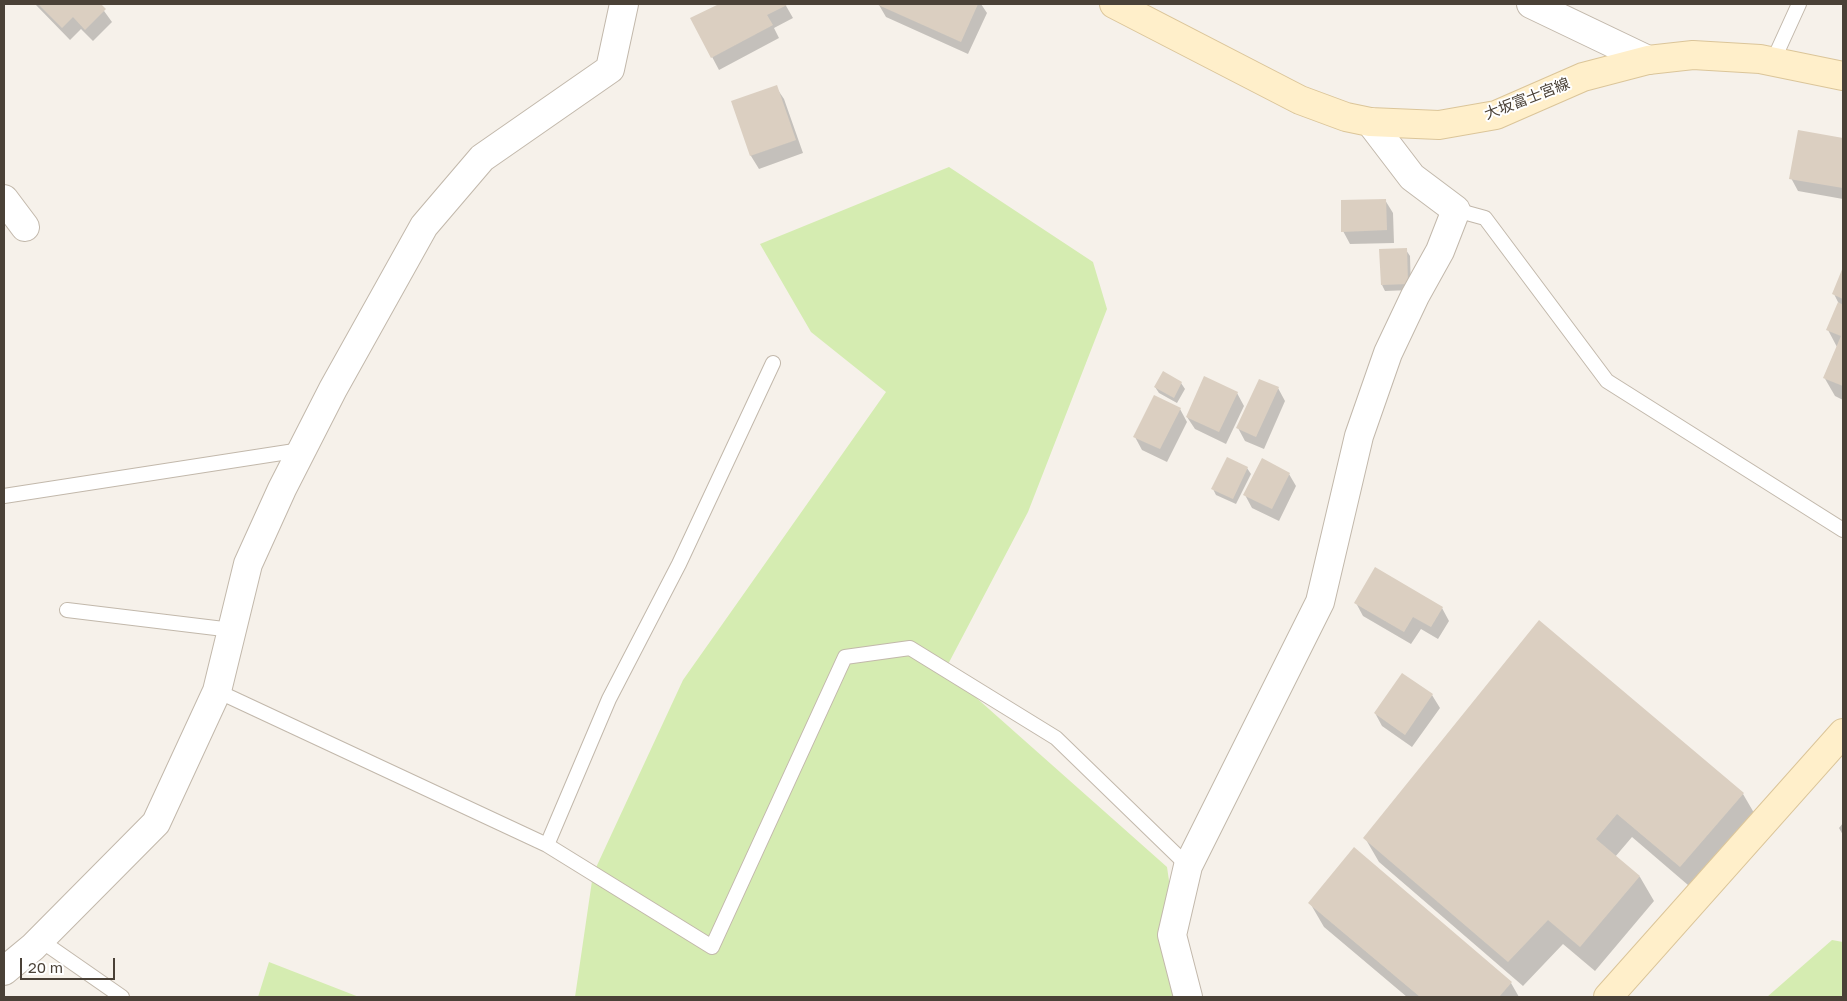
<!DOCTYPE html>
<meta charset="utf-8">
<style>
body{margin:0}
#map{position:relative;width:1847px;height:1001px;overflow:hidden;background:#f6f1ea;font-family:"Golos Text",sans-serif}
canvas{display:block}
.frame{position:absolute;inset:0;border:5px solid #4a4137;pointer-events:none}
.scale{position:absolute;left:20px;top:958px;width:95px;height:22px;box-sizing:border-box;border:2px solid #4a4137;border-top:0;padding-left:6px;font-size:15px;line-height:18px;white-space:nowrap;color:#4a4137;-webkit-text-stroke:4px #fff;paint-order:stroke}
</style>
<div id="map">
<canvas width="1847" height="1001"></canvas>
<div class="frame"></div>
<div class="scale">20 m</div>
</div>
<script>
const context = document.querySelector('canvas').getContext('2d');
context.lineJoin = 'round';
function fill(path, color) {
  context.fillStyle = color;
  context.fill(path, 'evenodd');
}
function shape(rows) {
  const path = new Path2D();
  for (const r of rows) {
    path.moveTo(r[0], r[1]);
    for (let i = 2; i < r.length; i += 2) path.lineTo(r[i], r[i + 1]);
  }
  return path;
}
function trace(path, color, width, dash) {
  context.strokeStyle = color;
  context.lineWidth = width;
  context.lineCap = dash ? 'butt' : 'round';
  context.setLineDash(dash || []);
  context.stroke(path);
}
function label(font, color, halo, rows, align = 'center') {
  context.font = font + ' "Golos Text","Noto Sans JP",sans-serif';
  context.lineWidth = 4;
  context.setLineDash([]);
  context.textBaseline = 'middle';
  context.strokeStyle = halo;
  context.fillStyle = color;
  for (const [text, x, y, turn = 0] of rows) {
    context.save();
    context.translate(x, y);
    context.rotate((+turn || 0) * Math.PI / 180);
    context.textAlign = isNaN(turn) ? turn : align;
    if (halo) context.strokeText(text, 0, 0);
    context.fillText(text, 0, 0);
    context.restore();
  }
}
const green = shape([
 [949,167,1093,262,1107,309,1028,512,945,670,1167,867,1186,997,575,997,593,874,683,680,886,392,811,332,760,244],
 [1832,940,1843,942,1843,997,1767,997],
 [269,962,359,997,258,997]
]);
const shadow = shape([
 [35,4,99,4,112,22,93,41,81,29,70,40],
 [722,4,785,4,793,18,774,28,779,38,719,70,692,19],
 [981,4,987,13,968,54,886,17,879,5],
 [776,87,784,99,803,153,759,169,751,156,732,102],
 [1799,131,1843,139,1843,199,1798,191,1791,178],
 [1385,200,1393,213,1394,243,1350,244,1343,231],
 [1406,250,1410,256,1411,290,1385,291,1382,285],
 [1843,270,1843,400,1835,396,1824,377,1837,347,1828,330,1839,304,1834,294],
 [1181,383,1185,389,1177,403,1159,393,1155,387],
 [1278,388,1285,401,1264,449,1245,441,1238,428],
 [1237,393,1244,406,1226,444,1195,429,1187,417],
 [1180,409,1187,422,1167,462,1142,450,1135,437],
 [1247,468,1251,474,1236,504,1216,495,1213,489],
 [1289,474,1296,486,1279,521,1252,508,1245,495],
 [1356,603,1442,608,1449,621,1438,639,1421,629,1411,644,1363,616],
 [1432,695,1440,708,1412,747,1382,726,1375,713],
 [1743,794,1757,818,1695,891,1632,837,1615,857,1640,877,1654,901,1595,971,1563,944,1523,986,1379,862,1365,838],
 [1843,823,1843,835,1839,828],
 [1310,903,1511,983,1519,997,1407,997,1324,927]
]);
const building = shape([
 [38,4,101,4,106,9,85,30,73,17,62,28],
 [719,4,786,4,787,5,767,15,773,25,711,58,690,18],
 [876,4,978,4,961,42],
 [777,85,796,140,750,156,731,101],
 [1798,130,1843,138,1843,188,1789,179],
 [1386,199,1387,230,1341,232,1341,200],
 [1407,248,1408,284,1381,285,1379,249],
 [1843,267,1843,299,1832,294],
 [1838,302,1843,305,1843,386,1823,378,1841,336,1826,330],
 [1163,371,1182,382,1174,398,1154,387],
 [1204,376,1238,392,1219,432,1186,417],
 [1259,379,1279,387,1256,437,1236,428],
 [1154,395,1181,408,1160,449,1133,437],
 [1227,457,1248,467,1233,499,1211,489],
 [1262,458,1290,473,1272,509,1243,495],
 [1375,567,1443,607,1431,627,1413,617,1404,632,1354,603],
 [1539,620,1744,793,1680,867,1617,814,1596,839,1640,876,1580,947,1548,920,1508,962,1363,838],
 [1402,673,1433,694,1405,735,1374,713],
 [1354,847,1512,982,1499,997,1420,997,1308,903]
]);
const lane = shape([
 [1773,61,1799,4],
 [1456,210,1485,218,1607,381,1843,530],
 [4,496,301,450],
 [67,610,232,630],
 [217,691,547,845,712,947,845,657,910,648,1056,738,1188,866],
 [547,845,609,699,679,564,773,363],
 [40,940,122,997]
]);
const street = shape([
 [1531,4,1648,60],
 [4,199,25,227],
 [4,971,33,947,156,823,217,691,248,564,282,489,333,389,424,226,482,158,610,69,624,4],
 [1188,997,1172,935,1188,866,1320,602,1359,436,1388,353,1415,296,1440,251,1456,210,1412,177,1370,122]
]);
const secondary = shape([
 [1114,4,1300,100,1346,117,1370,122,1439,125,1496,115,1583,77,1648,60,1693,55,1760,59,1843,76],
 [1608,997,1843,733]
]);
const streetNames = [
 ["大坂富士宮線",1527,99,-21]
];
fill(green, '#d5ecb1');
fill(shadow, '#0003');
fill(building, '#dbcfc1');
trace(lane, '#c2b8ab', 16);
trace(street, '#c2b8ab', 30);
trace(secondary, '#dbc599', 30);
trace(lane, '#fff', 14);
trace(street, '#fff', 28);
trace(secondary, '#ffefca', 28);
label('15px', '#4a4137', '#fff', streetNames);
</script>
